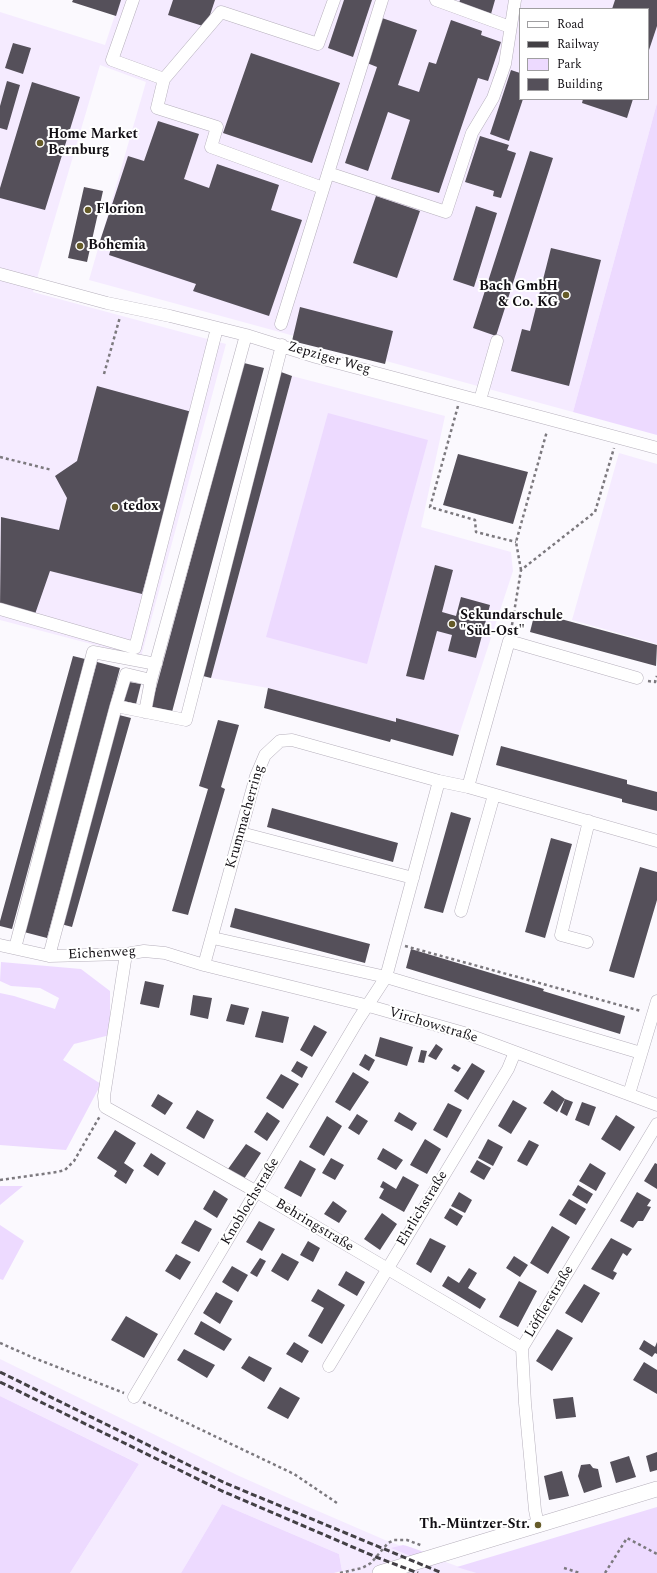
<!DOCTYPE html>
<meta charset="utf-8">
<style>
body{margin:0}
#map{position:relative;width:657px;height:1573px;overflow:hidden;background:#fbf9fe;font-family:Spectral,serif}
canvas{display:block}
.legend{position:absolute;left:519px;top:8px;width:130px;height:92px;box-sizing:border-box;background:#fff;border:1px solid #a09fa1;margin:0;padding:5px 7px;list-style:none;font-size:12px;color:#110e13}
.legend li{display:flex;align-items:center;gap:8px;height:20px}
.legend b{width:20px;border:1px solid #a09fa1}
</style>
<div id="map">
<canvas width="657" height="1573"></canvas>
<ul class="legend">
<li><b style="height:5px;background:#fff"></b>Road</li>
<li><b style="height:5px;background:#434045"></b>Railway</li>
<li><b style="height:11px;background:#eddaff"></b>Park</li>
<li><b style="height:11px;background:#55505a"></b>Building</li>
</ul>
</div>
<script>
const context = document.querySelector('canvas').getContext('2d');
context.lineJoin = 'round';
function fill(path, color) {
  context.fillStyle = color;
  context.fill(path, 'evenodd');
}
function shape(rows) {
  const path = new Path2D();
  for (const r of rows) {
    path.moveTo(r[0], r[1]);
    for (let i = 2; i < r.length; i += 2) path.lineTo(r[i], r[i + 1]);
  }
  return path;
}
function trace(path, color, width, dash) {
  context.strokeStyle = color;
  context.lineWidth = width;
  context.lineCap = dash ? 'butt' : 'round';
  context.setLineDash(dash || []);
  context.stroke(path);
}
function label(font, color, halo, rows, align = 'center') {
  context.font = font + ' Spectral,serif';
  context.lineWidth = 4;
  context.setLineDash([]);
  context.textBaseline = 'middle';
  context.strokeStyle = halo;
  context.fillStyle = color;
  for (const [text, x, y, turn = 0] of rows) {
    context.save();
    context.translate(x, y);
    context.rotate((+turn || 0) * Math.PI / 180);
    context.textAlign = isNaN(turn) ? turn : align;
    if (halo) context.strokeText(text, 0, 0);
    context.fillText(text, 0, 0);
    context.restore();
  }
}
const built = shape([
 [120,0,657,0,657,103,573,412,89,280,146,82,100,65,33,292,226,344,141,657,0,620,0,12,105,45],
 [520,9,648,9,648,99,520,99],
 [292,376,445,416,421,527,511,552,513,571,459,735,396,719,396,722,268,688,211,678],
 [619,453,657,464,657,644,572,620],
 [0,1359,237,1475,311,1508,385,1540,476,1573,347,1573,342,1571,339,1554,222,1504,181,1573,70,1573,139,1464,0,1396]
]);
const green = shape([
 [657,103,657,435,573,412],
 [328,413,428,440,367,664,266,637],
 [1,962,81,969,110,991,110,1035,74,1044,63,1060,101,1084,66,1150,0,1145,0,993,14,996,55,1009,59,998,40,988,11,986,0,981],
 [0,1186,23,1186,0,1205],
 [0,1225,24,1241,3,1280,0,1279],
 [0,1396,139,1464,70,1573,0,1573],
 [222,1504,339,1554,342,1571,334,1573,181,1573],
 [657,1507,657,1573,476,1573,457,1567],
 [403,1545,407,1546,427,1553,413,1557,391,1548]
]);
const building = shape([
 [73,0,121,0,116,16,72,2],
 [173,0,215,0,206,27,168,15],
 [344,0,372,0,353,57,328,48],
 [460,0,495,0,491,14,459,3],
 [615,0,657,0,657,26,648,53,648,9,612,9],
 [382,18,417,30,398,85,419,92,429,62,436,64,451,20,482,31,481,35,501,42,488,81,478,78,439,193,391,179,410,120,388,112,368,171,345,163,377,67,367,63],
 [13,43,31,48,23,74,5,68],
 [251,53,340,83,312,163,223,133],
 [511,70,520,73,520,99,523,99,509,141,490,134],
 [7,81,20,85,7,130,0,128,0,106],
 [32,82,80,97,45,210,0,198,0,188],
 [583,99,633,99,627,118,582,103],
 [158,121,199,134,184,179,209,188,217,164,279,185,271,210,302,220,269,316,193,291,196,284,109,255,112,245,100,241,128,156,144,161],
 [480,136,509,145,507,150,516,153,501,198,493,196,494,191,465,182],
 [530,151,553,158,496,336,473,328],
 [84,187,103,191,87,262,68,258],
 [376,196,420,211,397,278,353,263],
 [476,206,497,213,474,287,453,280],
 [551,248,601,260,569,386,511,371,522,329,530,331],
 [300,307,393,331,385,364,292,341],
 [244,363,264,368,172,712,151,707],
 [281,372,292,376,211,678,199,675],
 [97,386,192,412,142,594,50,571,34,617,0,607,1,517,59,530,67,498,55,476,77,461],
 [458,454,528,472,513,524,443,505],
 [435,565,453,570,442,612,456,616,461,597,490,605,476,658,448,651,452,635,437,631,424,680,406,676],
 [535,612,657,645,656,666,530,632],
 [73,656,85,659,12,929,0,926,0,921],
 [97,662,120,668,47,938,24,932],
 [129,682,141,684,136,704,124,701],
 [268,688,396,722,396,718,459,735,453,756,391,739,390,742,264,708],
 [119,715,131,718,72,927,61,924],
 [218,720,239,725,221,787,225,789,188,915,172,911,208,789,199,786],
 [501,746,627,780,627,784,657,792,657,811,622,802,622,799,496,765],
 [272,808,398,843,393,862,267,827],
 [451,812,471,818,443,913,424,908],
 [551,838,572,844,545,938,525,932],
 [640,867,657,872,657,900,634,978,609,971],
 [235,908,370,944,365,963,230,927],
 [411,949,544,989,543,991,625,1016,620,1034,406,968],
 [145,981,164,985,159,1008,140,1004],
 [193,995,212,998,208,1019,190,1015],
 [231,1004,249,1008,244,1025,226,1021],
 [262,1011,289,1017,283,1043,255,1037],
 [314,1025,327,1032,312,1057,300,1050],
 [380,1037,413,1047,407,1066,375,1056],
 [436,1044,443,1049,436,1060,428,1056],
 [421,1050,427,1051,424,1063,418,1062],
 [365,1054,375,1060,369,1071,359,1065],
 [297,1061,308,1067,302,1078,291,1071],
 [472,1063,485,1071,468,1100,454,1091],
 [454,1064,461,1068,458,1072,451,1068],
 [353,1072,369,1082,350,1111,335,1102],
 [281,1074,299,1084,283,1109,266,1098],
 [552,1090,565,1099,557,1112,543,1103],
 [158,1094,173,1103,165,1115,151,1106],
 [565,1099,573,1102,567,1116,560,1112],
 [513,1100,527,1108,511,1134,498,1126],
 [582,1102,596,1107,589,1126,575,1120],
 [448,1103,462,1110,447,1138,433,1130],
 [197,1110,214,1120,204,1139,186,1128],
 [267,1112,280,1121,267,1141,254,1132],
 [399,1112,417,1123,412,1131,394,1121],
 [357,1114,368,1121,359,1135,348,1128],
 [616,1115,635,1127,620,1151,601,1139],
 [327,1116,342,1126,324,1156,309,1147],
 [115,1130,136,1143,124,1163,134,1170,126,1184,114,1176,117,1171,97,1158],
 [425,1139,441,1149,427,1174,410,1165],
 [488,1139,503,1147,493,1166,478,1158],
 [529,1140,539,1145,527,1166,517,1161],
 [246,1144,261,1153,244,1179,228,1169],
 [383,1148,403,1160,396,1170,377,1159],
 [151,1153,166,1163,158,1176,143,1166],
 [331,1158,344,1165,335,1180,322,1173],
 [300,1160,316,1169,301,1197,284,1188],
 [477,1160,491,1168,484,1180,470,1172],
 [590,1163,606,1173,596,1191,579,1181],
 [655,1163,657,1164,657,1189,644,1181],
 [403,1176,419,1185,404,1212,379,1198,384,1189,380,1187,383,1181,396,1189],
 [578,1185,593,1194,587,1204,572,1195],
 [214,1190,228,1199,217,1218,203,1209],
 [459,1192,472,1200,465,1213,451,1206],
 [637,1192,651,1200,647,1206,651,1207,643,1221,638,1221,633,1228,620,1221],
 [569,1199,586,1209,576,1225,559,1215],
 [333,1201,347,1211,339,1223,324,1214],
 [450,1208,463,1216,457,1226,444,1218],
 [382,1213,397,1224,380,1250,364,1239],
 [195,1220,212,1229,199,1252,181,1243],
 [259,1221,275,1229,262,1251,246,1242],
 [552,1226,570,1237,548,1274,530,1263],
 [430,1238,446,1246,431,1273,416,1264],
 [611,1238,632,1249,627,1256,623,1253,613,1271,617,1273,613,1280,591,1269],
 [308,1241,320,1248,313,1262,300,1255],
 [282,1253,299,1262,288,1281,271,1271],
 [176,1254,191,1262,180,1280,165,1271],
 [514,1256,528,1265,520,1277,506,1268],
 [260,1258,266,1261,257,1277,250,1273],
 [232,1266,248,1275,238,1292,222,1282],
 [469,1268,477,1273,468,1288,486,1299,480,1309,442,1286,448,1276,459,1283],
 [346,1271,365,1282,357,1296,338,1285],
 [519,1281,537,1291,518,1327,499,1317],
 [584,1284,600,1293,582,1323,565,1313],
 [318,1289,345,1305,322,1344,308,1336,324,1308,311,1301],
 [216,1292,233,1301,220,1324,203,1313],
 [126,1316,158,1334,144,1358,111,1340],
 [201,1321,232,1339,224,1351,194,1334],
 [557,1329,573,1338,552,1371,536,1361],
 [644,1340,655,1347,657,1342,657,1354,655,1353,652,1357,639,1349],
 [294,1342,309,1351,302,1363,286,1354],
 [184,1349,215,1365,207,1378,177,1360],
 [249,1356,272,1368,264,1382,241,1368],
 [644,1362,657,1370,657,1394,633,1380],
 [280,1387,300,1398,288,1419,267,1408],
 [573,1397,576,1417,556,1419,553,1399],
 [657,1452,657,1470,650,1472,646,1456],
 [629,1456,636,1477,616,1483,610,1462],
 [590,1464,593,1468,598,1469,602,1487,584,1493,578,1476,581,1465],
 [562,1471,569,1496,549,1500,544,1476]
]);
const path = shape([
 [104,374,120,317],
 [458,406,430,507,475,520,476,532,516,542],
 [0,457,52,470],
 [521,570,516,542,547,431],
 [511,631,521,570,595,512,614,448],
 [648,681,655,682,657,676],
 [405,946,641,1011],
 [0,1180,57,1172,65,1170,74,1161,100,1116],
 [0,1343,34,1358,124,1393],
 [143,1402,294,1474,337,1503],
 [564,1568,580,1573],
 [340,1573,362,1568,371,1563,388,1543,394,1540,407,1540,423,1546],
 [605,1573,627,1538,657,1554]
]);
const minor = shape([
 [133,0,112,60,164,79],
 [436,0,510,27],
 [328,173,446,212,472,133,493,98,505,64,515,0],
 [323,188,211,147,217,127,157,108,164,79,221,12,318,44,334,0],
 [0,274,107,303,170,316,246,335,316,357,657,448],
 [281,324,382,0],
 [480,400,497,341],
 [0,609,135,648,217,328],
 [116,706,126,674,151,680],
 [145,712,151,680,246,335],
 [468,787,509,641,637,678],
 [241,833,413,878],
 [461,911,494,795],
 [213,938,386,977,641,1053],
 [587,942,561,935,589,821],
 [0,945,49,956,126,954,144,951,165,953,204,965,369,1006,464,1033,657,1105],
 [15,948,93,652,156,664],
 [126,954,104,1096,105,1107,257,1192,522,1348],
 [49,956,116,706,186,720,282,345],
 [204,965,256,776,265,755,280,741,292,740,439,781,468,787,657,841],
 [629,1094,657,1001],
 [329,1366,508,1069,515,1052],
 [134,1397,358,1020,386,977,439,781],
 [538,1525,535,1510,525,1403,522,1348,657,1124]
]);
const major = shape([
 [380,1573,657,1489]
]);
const rail = shape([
 [0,1372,225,1483,442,1573],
 [0,1382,222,1491,376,1557,418,1573]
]);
const markers = [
 [40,143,4,"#655b28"],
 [88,210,4,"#655b28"],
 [80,246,4,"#655b28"],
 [566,295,4,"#655b28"],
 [115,507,4,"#655b28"],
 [452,624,4,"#655b28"],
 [538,1525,4,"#655b28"]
];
const poiNames = [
 ["Home Market",48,135],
 ["Bernburg",48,151],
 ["Florion",96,210],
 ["Bohemia",88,246],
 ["Bach GmbH",558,287,"right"],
 ["& Co. KG",558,303,"right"],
 ["tedox",123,507],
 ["Sekundarschule",460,616],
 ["\"Süd-Ost\"",460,632],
 ["Th.-Müntzer-Str.",530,1525,"right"]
];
const streetNames = [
 ["Zepziger Weg",329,359,16],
 ["Krummacherring",246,817,-74],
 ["Eichenweg",102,954,-3],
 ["Virchowstraße",433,1026,17],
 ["Knoblochstraße",251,1202,-59],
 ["Ehrlichstraße",423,1209,-59],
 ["Behringstraße",314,1226,31],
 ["Löfflerstraße",550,1302,-59]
];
fill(built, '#f5ebff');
fill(green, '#eddaff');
fill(building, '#55505a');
trace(minor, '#b6b0bc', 13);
trace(major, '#b6b0bc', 16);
trace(path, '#7c797e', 2.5, [3, 3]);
trace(minor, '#fff', 12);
trace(major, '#fff', 15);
trace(rail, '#434045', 3, [6, 3]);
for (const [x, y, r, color] of markers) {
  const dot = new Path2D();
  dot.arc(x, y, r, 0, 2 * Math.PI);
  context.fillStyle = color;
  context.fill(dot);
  trace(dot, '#fff', 1.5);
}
label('bold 14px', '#110e13', '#fff', poiNames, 'left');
label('14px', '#110e13', '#fff', streetNames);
</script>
